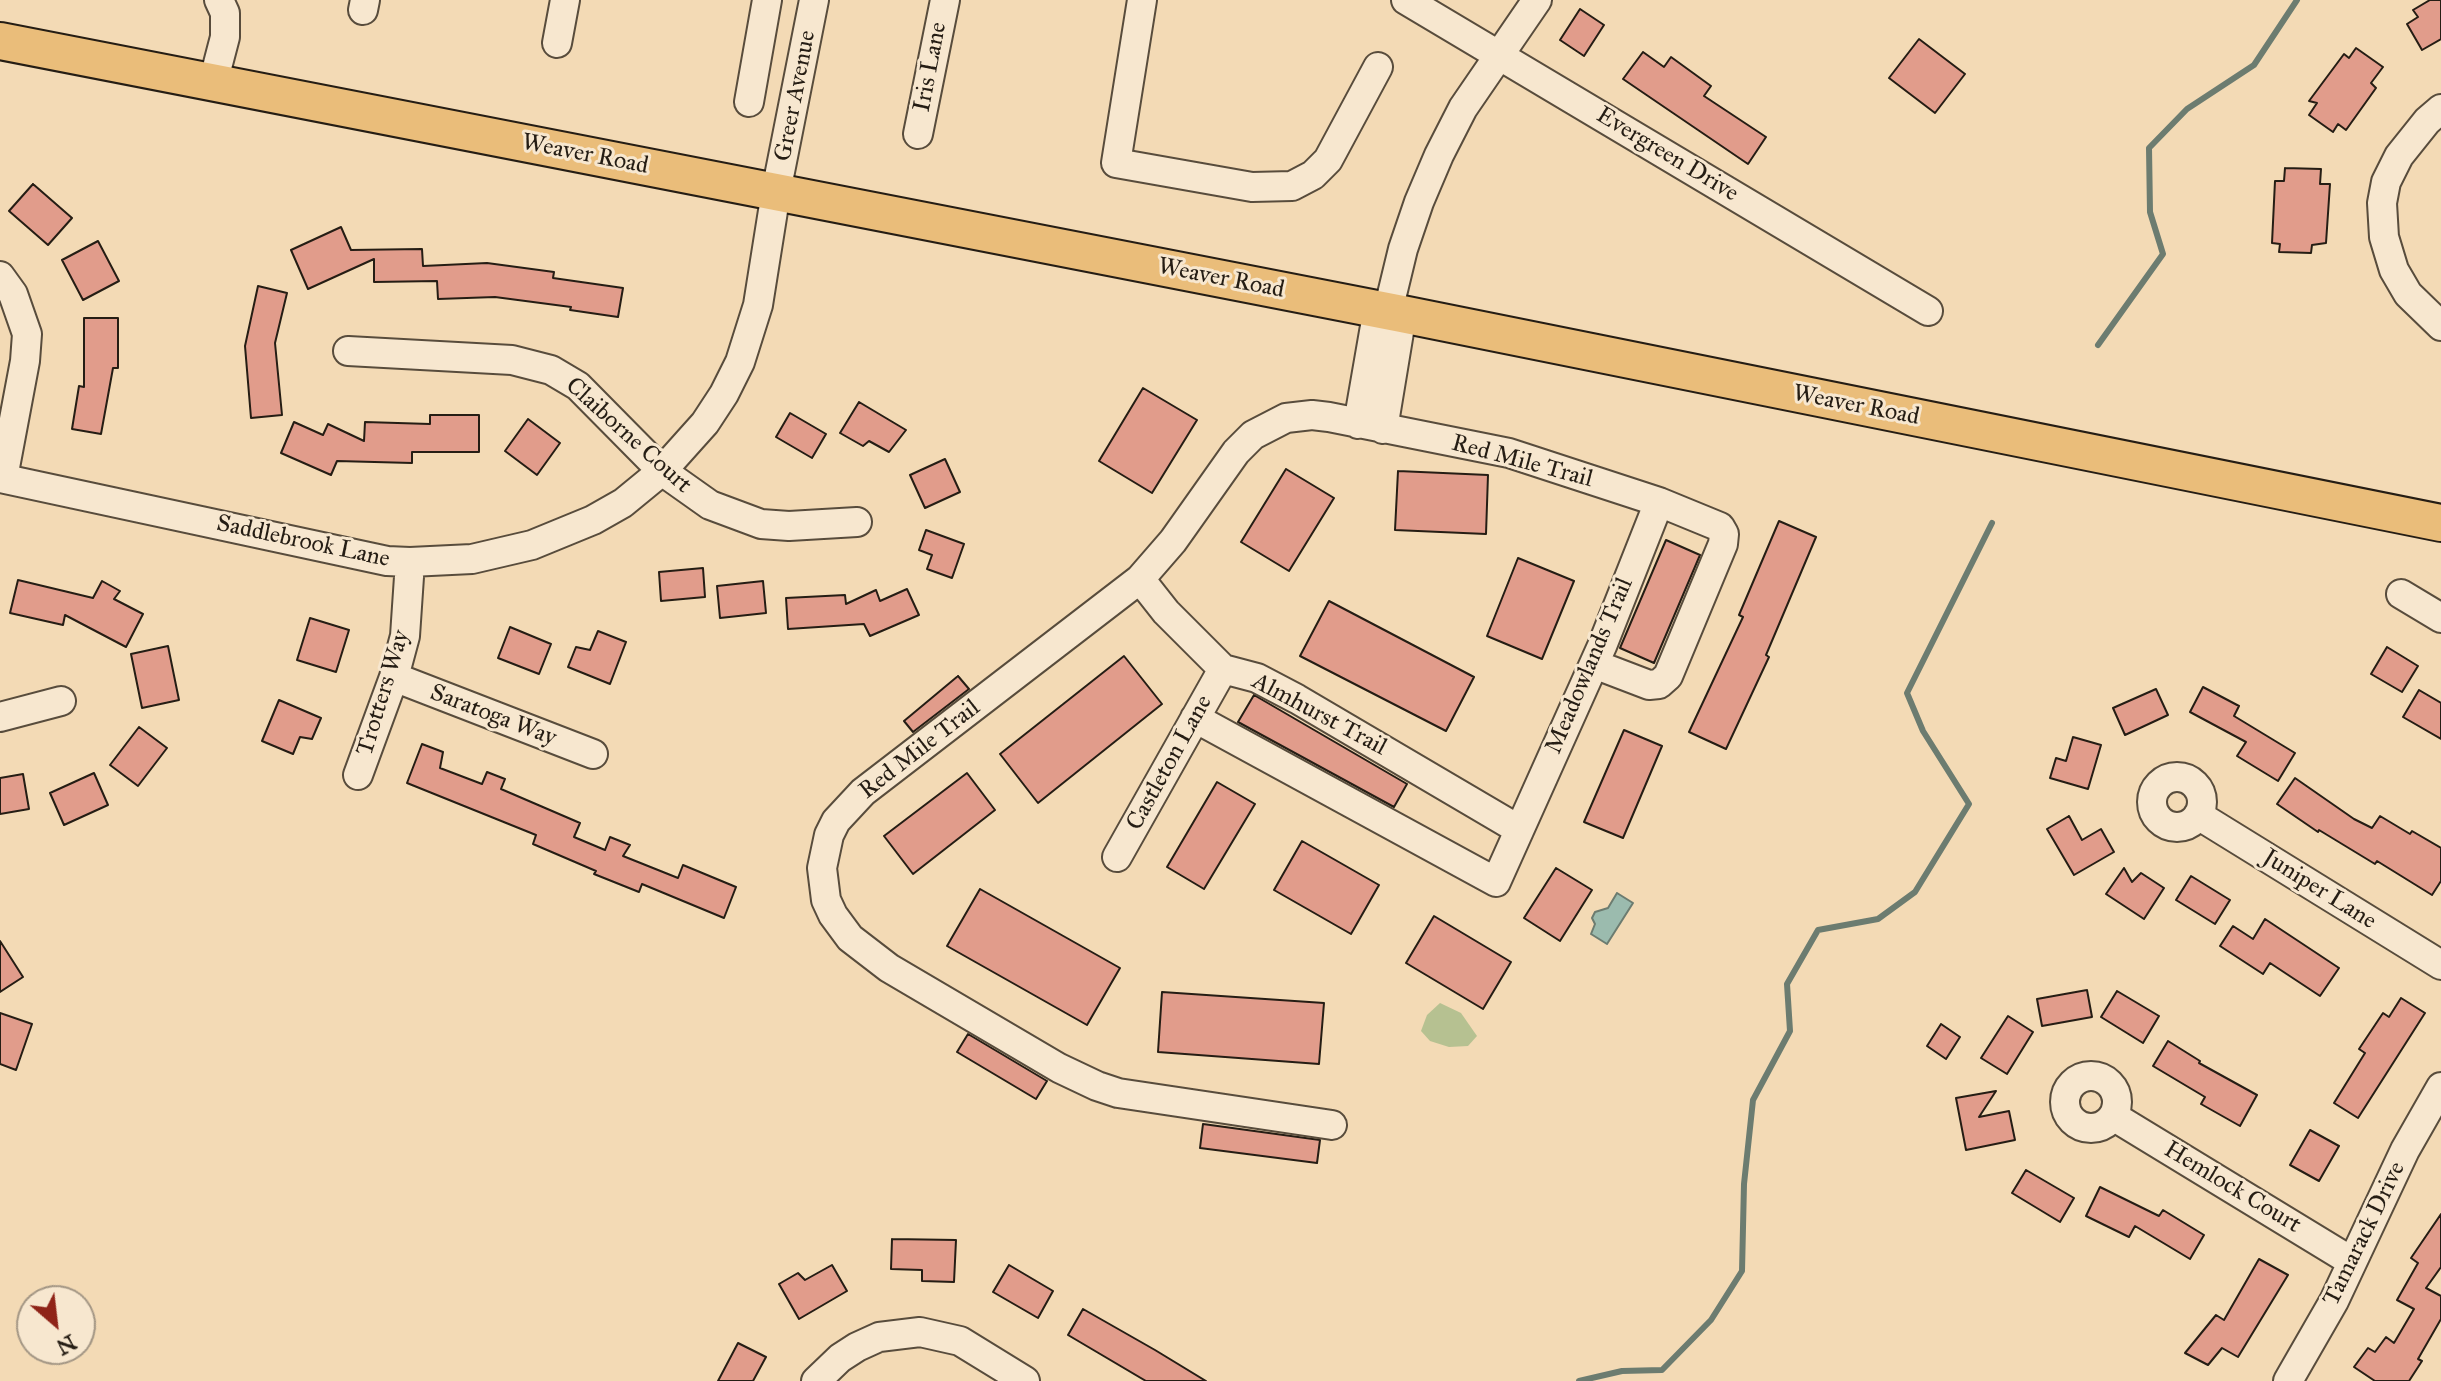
<!DOCTYPE html>
<style>
body{margin:0}
#map{position:relative;width:2441px;height:1381px;overflow:hidden;background:#f3dab5;font-family:"IM FELL Great Primer",serif}
canvas{display:block}
.north{position:absolute;left:16px;top:1285px;width:80px;height:80px;box-sizing:border-box;background:#f7e7cf;border:2px solid #a39684;border-radius:50%;rotate:152deg;font-size:22px;font-weight:700;line-height:32px;text-align:center;color:#251d14}
.north::after{content:'';display:block;margin:auto;width:28px;height:36px;background:#8f2418;clip-path:polygon(50% 0,100% 100%,50% 72%,0 100%)}
</style>
<div id="map">
<canvas width="2441" height="1381"></canvas>
<div class="north">N</div>
</div>
<script>
const context = document.querySelector('canvas').getContext('2d');
context.lineJoin = 'round';
function fill(path, color) {
  context.fillStyle = color;
  context.fill(path, 'evenodd');
}
function shape(rows) {
  const path = new Path2D();
  for (const r of rows) {
    if (r.length === 3) {
      path.moveTo(r[0] + r[2], r[1]);
      path.arc(r[0], r[1], r[2], 0, 2 * Math.PI);
      continue;
    }
    path.moveTo(r[0], r[1]);
    for (let i = 2; i < r.length; i += 2) path.lineTo(r[i], r[i + 1]);
  }
  return path;
}
function trace(path, color, width, dash) {
  context.strokeStyle = color;
  context.lineWidth = width;
  context.lineCap = dash ? 'butt' : 'round';
  context.setLineDash(dash || []);
  context.stroke(path);
}
function label(font, color, halo, rows, align = 'center') {
  context.font = font + ' "IM FELL Great Primer",serif';
  context.lineWidth = 6;
  context.setLineDash([]);
  context.textBaseline = 'middle';
  context.strokeStyle = halo;
  context.fillStyle = color;
  for (const [text, x, y, turn = 0] of rows) {
    context.save();
    context.translate(x, y);
    context.rotate((+turn || 0) * Math.PI / 180);
    context.textAlign = isNaN(turn) ? turn : align;
    if (halo) context.strokeText(text, 0, 0);
    context.fillText(text, 0, 0);
    context.restore();
  }
}
const green = shape([
 [1440,1003,1461,1013,1477,1036,1468,1046,1449,1047,1430,1041,1421,1031,1427,1015]
]);
const water = shape([
 [1617,893,1633,903,1607,944,1591,934,1595,924,1592,918,1595,912,1608,908,1617,893]
]);
const stream = shape([
 [2098,345,2163,254,2150,212,2149,148,2187,109,2254,65,2297,0],
 [1579,1381,1622,1371,1662,1370,1711,1320,1742,1271,1744,1184,1753,1100,1790,1031,1787,984,1818,930,1878,919,1915,892,1969,804,1923,731,1907,693,1992,523]
]);
const building = shape([
 [2430,0,2441,0,2441,39,2422,50,2407,24,2418,17,2413,10,2430,0],
 [1580,9,1604,25,1584,56,1560,40,1580,9],
 [1919,39,1965,74,1935,113,1889,78,1919,39],
 [2356,48,2383,67,2371,83,2376,88,2346,130,2338,124,2333,132,2309,115,2317,103,2309,101,2344,54,2349,58,2356,48],
 [1643,52,1664,67,1671,57,1711,86,1704,96,1766,137,1748,164,1623,79,1643,52],
 [2285,168,2321,169,2320,184,2330,184,2326,243,2312,245,2311,253,2279,252,2280,244,2272,243,2275,181,2284,181,2285,168],
 [33,184,72,218,48,245,9,211,33,184],
 [341,227,351,250,422,249,423,266,487,263,554,272,553,278,623,288,618,317,570,310,571,307,495,297,438,299,437,281,374,282,374,259,308,289,291,250,341,227],
 [98,241,119,281,83,300,62,260,98,241],
 [258,286,287,293,275,343,282,415,251,418,245,346,258,286],
 [84,318,118,318,118,368,113,368,101,434,72,429,79,386,84,387,84,318],
 [1143,388,1197,420,1152,493,1099,461,1143,388],
 [859,402,906,430,889,452,869,441,863,446,840,433,859,402],
 [790,413,826,434,812,458,776,437,790,413],
 [430,415,479,415,479,452,412,452,412,463,337,461,331,475,281,453,294,422,323,435,328,424,364,441,365,422,430,424,430,415],
 [528,419,560,443,537,475,505,451,528,419],
 [945,459,960,492,925,508,910,475,945,459],
 [1286,469,1334,498,1289,571,1241,542,1286,469],
 [1398,471,1488,475,1486,534,1395,530,1398,471],
 [1779,521,1816,537,1766,655,1769,657,1726,749,1689,732,1743,617,1739,615,1779,521],
 [926,530,964,544,952,578,927,569,932,555,919,550,926,530],
 [1666,540,1700,555,1654,663,1620,648,1666,540],
 [1518,558,1574,581,1542,659,1487,636,1518,558],
 [703,568,705,597,661,601,659,572,703,568],
 [18,580,93,598,102,581,120,591,114,599,143,614,126,647,65,615,63,625,10,613,18,580],
 [763,581,766,613,720,618,717,586,763,581],
 [907,589,919,615,870,636,864,624,788,629,786,598,845,595,846,604,876,590,880,601,907,589],
 [1329,601,1474,677,1446,731,1300,656,1329,601],
 [310,618,349,630,336,672,297,660,310,618],
 [510,627,551,644,539,674,498,658,510,627],
 [598,631,626,642,610,684,568,667,576,647,590,650,598,631],
 [168,646,179,700,142,708,131,654,168,646],
 [2387,647,2418,666,2402,692,2371,674,2387,647],
 [1124,656,1162,704,1038,803,1000,754,1124,656],
 [958,676,969,689,913,732,904,721,958,676],
 [2203,687,2239,706,2234,716,2295,753,2278,781,2237,756,2246,742,2190,712,2203,687],
 [2156,689,2168,715,2125,735,2113,708,2156,689],
 [2419,690,2441,703,2441,739,2403,717,2419,690],
 [1254,695,1407,784,1394,807,1238,722,1254,695],
 [279,700,321,718,312,739,300,737,293,754,262,741,279,700],
 [139,727,167,748,138,786,110,765,139,727],
 [1624,730,1662,746,1623,838,1584,822,1624,730],
 [2073,737,2101,745,2088,789,2050,778,2056,758,2066,761,2073,737],
 [422,744,443,752,440,768,482,784,487,772,505,779,501,789,580,823,574,837,605,850,610,837,630,845,623,856,678,878,683,865,736,887,724,918,642,884,639,892,594,874,596,871,533,844,536,835,407,783,422,744],
 [94,773,108,805,64,825,50,793,94,773],
 [967,773,995,810,913,874,884,836,967,773],
 [23,774,29,809,0,814,0,778,23,774],
 [2295,778,2354,819,2372,828,2380,816,2410,834,2412,831,2441,848,2441,881,2432,895,2377,861,2375,864,2319,830,2318,832,2277,804,2295,778],
 [1217,782,1255,804,1204,889,1167,867,1217,782],
 [2069,816,2082,840,2101,829,2114,852,2074,875,2047,829,2069,816],
 [1302,841,1379,885,1351,934,1274,890,1302,841],
 [1556,868,1592,890,1560,941,1524,918,1556,868],
 [2124,868,2132,882,2141,873,2164,888,2144,919,2106,894,2124,868],
 [2191,876,2230,900,2215,924,2176,900,2191,876],
 [980,889,1120,968,1087,1025,947,946,980,889],
 [1434,916,1511,962,1483,1009,1406,963,1434,916],
 [2265,919,2339,968,2320,996,2270,963,2263,974,2220,946,2233,926,2253,939,2265,919],
 [0,941,23,977,0,992,0,941],
 [2087,990,2092,1017,2042,1026,2037,999,2087,990],
 [2117,991,2159,1016,2143,1043,2101,1017,2117,991],
 [1162,992,1324,1003,1319,1064,1158,1052,1162,992],
 [2401,998,2425,1013,2358,1118,2334,1103,2365,1053,2359,1049,2383,1013,2389,1017,2401,998],
 [0,1013,32,1024,16,1070,0,1064,0,1013],
 [2008,1016,2033,1032,2007,1074,1981,1058,2008,1016],
 [1941,1024,1960,1037,1946,1059,1927,1046,1941,1024],
 [968,1034,1047,1081,1036,1099,957,1052,968,1034],
 [2168,1041,2200,1061,2199,1063,2257,1095,2240,1126,2201,1104,2205,1097,2153,1066,2168,1041],
 [1996,1091,1979,1117,2009,1111,2015,1140,1966,1150,1956,1098,1996,1091],
 [1203,1124,1320,1140,1317,1163,1200,1148,1203,1124],
 [2310,1130,2339,1146,2319,1181,2290,1165,2310,1130],
 [2026,1170,2074,1198,2060,1222,2012,1193,2026,1170],
 [2100,1187,2159,1216,2163,1210,2204,1235,2190,1259,2135,1226,2129,1237,2086,1216,2100,1187],
 [2441,1214,2441,1267,2426,1288,2441,1296,2441,1319,2418,1359,2422,1361,2409,1381,2375,1381,2354,1367,2368,1348,2375,1352,2386,1337,2394,1343,2414,1309,2397,1300,2418,1263,2411,1258,2441,1214],
 [892,1239,956,1240,954,1282,922,1281,922,1270,891,1269,892,1239],
 [2259,1259,2288,1275,2238,1357,2222,1348,2208,1365,2185,1353,2216,1315,2224,1320,2259,1259],
 [832,1265,847,1291,799,1319,779,1284,798,1273,805,1280,832,1265],
 [1009,1265,1053,1291,1038,1318,993,1292,1009,1265],
 [1083,1309,1155,1350,1206,1381,1146,1381,1068,1335,1083,1309],
 [738,1343,766,1357,753,1381,718,1381,738,1343]
]);
const minor = shape([
 [1142,0,1116,163,1252,187,1292,186,1313,175,1328,160,1378,67],
 [1406,0,1928,311],
 [363,10,365,0],
 [557,43,565,0],
 [213,83,225,37,225,13,219,0],
 [749,102,767,0],
 [2441,109,2427,121,2399,156,2386,182,2382,203,2384,237,2394,270,2408,294,2441,326],
 [918,134,945,0],
 [0,276,13,294,27,334,25,361,3,478],
 [1388,311,1403,249,1419,202,1439,155,1463,108,1537,0],
 [348,351,512,360,551,370,578,386,662,471,710,505,761,524,789,526,857,522],
 [1358,424,1378,309],
 [1383,429,1402,314],
 [0,478,387,561,410,562,472,559,532,545,593,520,623,503,662,471,705,423,724,394,740,362,758,305,776,192,814,0],
 [1140,579,1166,612,1223,669,1257,678,1297,699,1518,829],
 [2401,594,2441,618],
 [394,677,593,754],
 [0,717,61,701],
 [1195,718,1496,882,1602,646,1659,502],
 [358,775,394,677,405,636,410,562],
 [2177,802,25],
 [2198,815,2441,965],
 [1117,857,1223,669],
 [2091,1102,26],
 [2113,1116,2351,1261],
 [1332,1125,1118,1093,1097,1086,1059,1068,889,968,850,938,833,915,826,900,822,868,829,835,836,821,863,792,1140,579,1173,541,1236,452,1253,435,1286,418,1312,415,1329,417,1509,453,1659,502,1720,527,1724,534,1723,544,1668,676,1659,684,1649,685,1594,664],
 [816,1381,840,1358,857,1347,879,1337,920,1332,960,1341,1025,1381],
 [2288,1381,2334,1301,2405,1150,2441,1087]
]);
const major = shape([
 [0,41,1402,314,2441,523]
]);
const streetNames = [
 ["Iris Lane",931,67,-79],
 ["Greer Avenue",796,96,-79],
 ["Weaver Road",585,155,11],
 ["Evergreen Drive",1667,155,31],
 ["Weaver Road",1221,279,11],
 ["Weaver Road",1856,406,11],
 ["Claiborne Court",628,436,42],
 ["Red Mile Trail",1522,462,15],
 ["Saddlebrook Lane",303,542,12],
 ["Meadowlands Trail",1590,666,-67],
 ["Trotters Way",384,693,-73],
 ["Almhurst Trail",1319,715,28],
 ["Saratoga Way",493,716,21],
 ["Red Mile Trail",920,750,-38],
 ["Castleton Lane",1170,763,-61],
 ["Juniper Lane",2319,890,32],
 ["Hemlock Court",2232,1188,31],
 ["Tamarack Drive",2365,1234,-64]
];
fill(green, '#b6c191');
fill(water, '#9bbbae');
trace(water, '#6c7c70', 2);
trace(stream, '#6c7c70', 6);
fill(building, '#e19c8b');
trace(building, '#251d14', 2);
trace(minor, '#584c3c', 32);
trace(major, '#251d14', 40);
trace(minor, '#f7e7cf', 28);
trace(major, '#eabd7a', 36);
label('24px', '#251d14', '#f7e7cf', streetNames);
</script>
